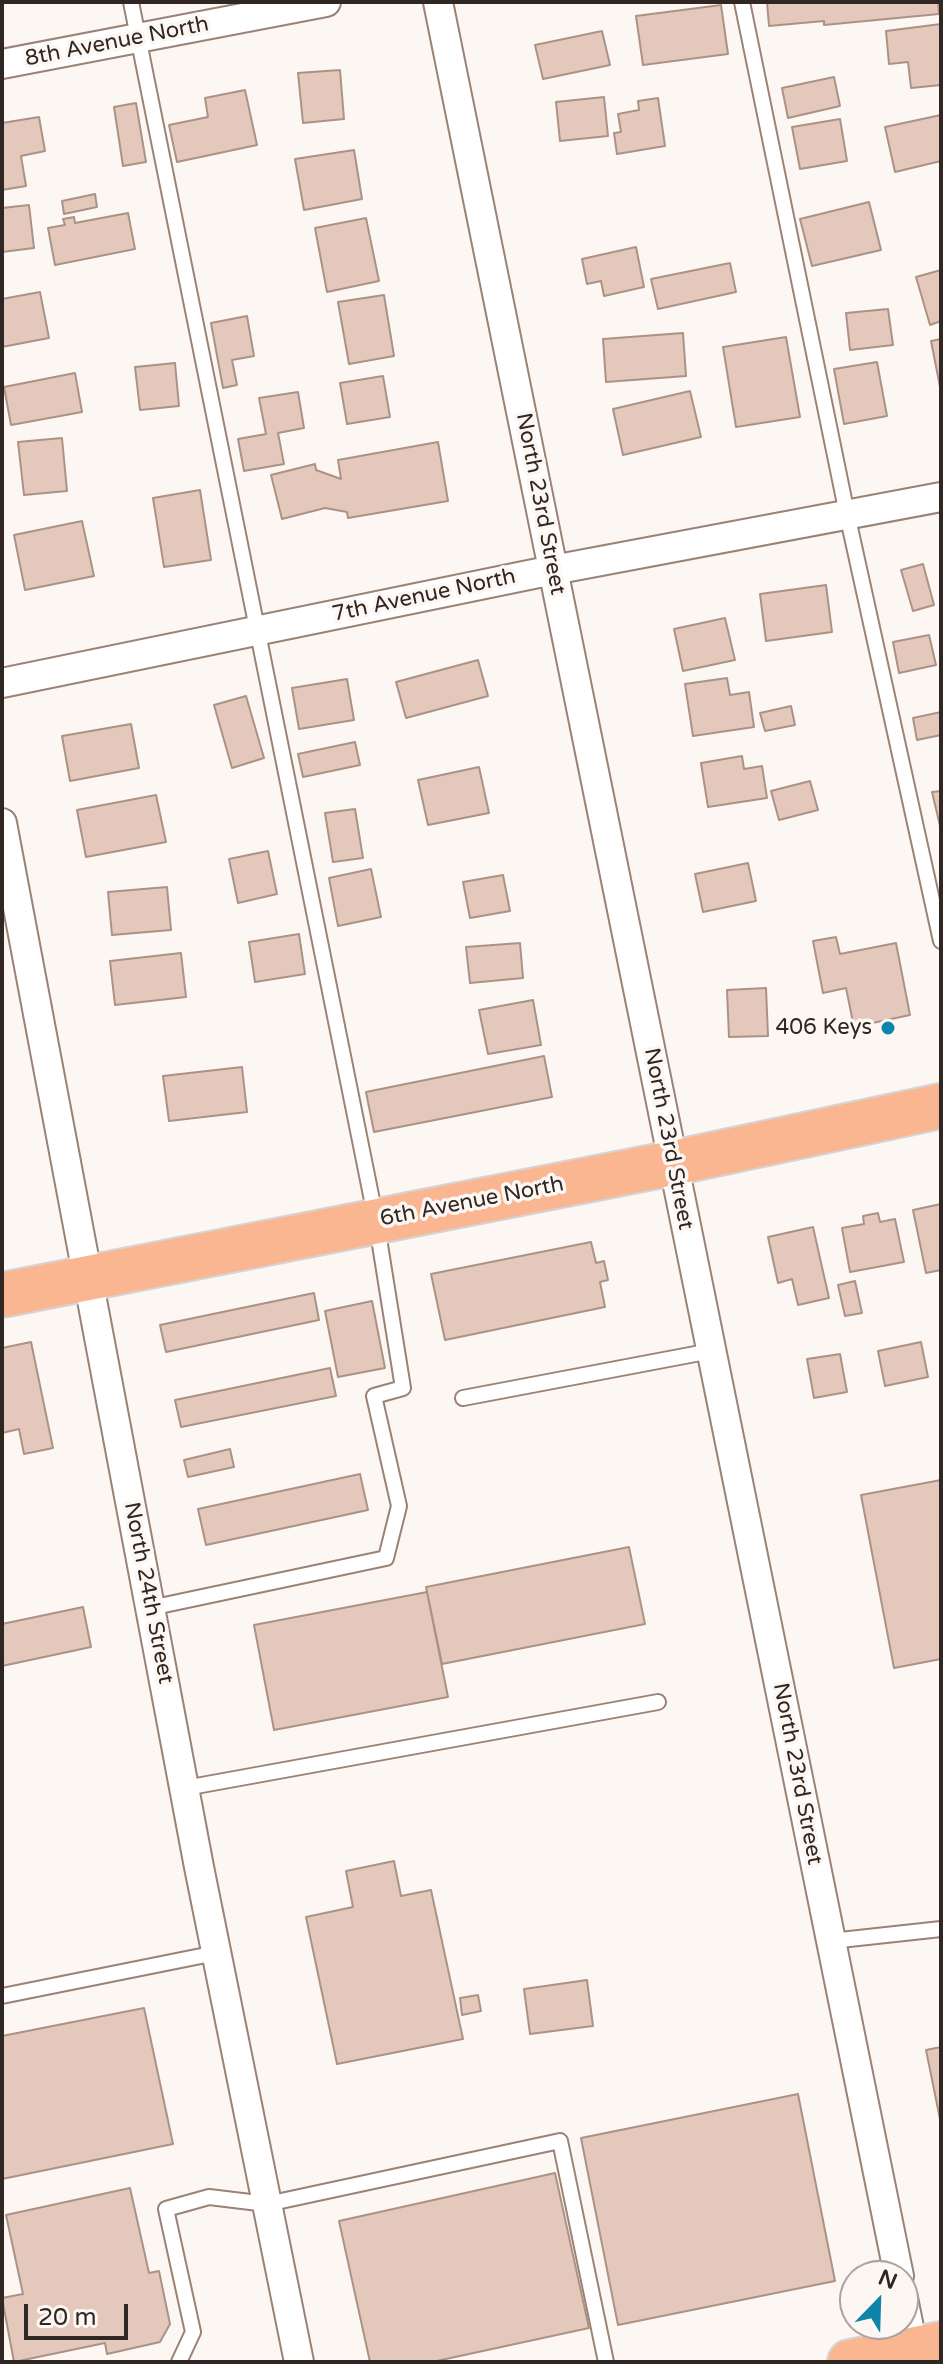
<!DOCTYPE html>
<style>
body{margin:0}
#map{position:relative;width:943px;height:2364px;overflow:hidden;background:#fdf7f4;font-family:"Varela Round",sans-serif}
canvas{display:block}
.frame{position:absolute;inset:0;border:4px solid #312722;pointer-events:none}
.north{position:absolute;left:839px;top:2260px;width:80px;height:80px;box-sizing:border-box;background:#fdf7f4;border:2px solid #aba4a0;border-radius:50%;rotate:23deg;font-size:22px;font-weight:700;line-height:32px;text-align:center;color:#312722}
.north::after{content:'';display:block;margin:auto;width:28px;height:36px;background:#0f84aa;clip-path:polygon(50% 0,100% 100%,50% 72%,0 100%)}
.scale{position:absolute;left:24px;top:2304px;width:104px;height:36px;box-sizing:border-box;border:4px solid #312722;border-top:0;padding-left:10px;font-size:24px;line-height:28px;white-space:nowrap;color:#312722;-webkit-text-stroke:6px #fdf7f4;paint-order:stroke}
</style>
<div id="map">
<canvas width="943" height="2364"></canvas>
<div class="frame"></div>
<div class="north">N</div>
<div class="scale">20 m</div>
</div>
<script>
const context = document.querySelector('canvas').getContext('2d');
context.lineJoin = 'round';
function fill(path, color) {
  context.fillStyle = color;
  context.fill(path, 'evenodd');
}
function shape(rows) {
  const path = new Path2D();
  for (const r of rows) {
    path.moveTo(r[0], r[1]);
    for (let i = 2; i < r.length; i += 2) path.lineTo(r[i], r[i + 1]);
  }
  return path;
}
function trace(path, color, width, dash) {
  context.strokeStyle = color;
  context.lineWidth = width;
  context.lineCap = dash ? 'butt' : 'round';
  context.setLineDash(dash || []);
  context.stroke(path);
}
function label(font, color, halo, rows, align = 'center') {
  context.font = font + ' "Varela Round",sans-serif';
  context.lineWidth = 7;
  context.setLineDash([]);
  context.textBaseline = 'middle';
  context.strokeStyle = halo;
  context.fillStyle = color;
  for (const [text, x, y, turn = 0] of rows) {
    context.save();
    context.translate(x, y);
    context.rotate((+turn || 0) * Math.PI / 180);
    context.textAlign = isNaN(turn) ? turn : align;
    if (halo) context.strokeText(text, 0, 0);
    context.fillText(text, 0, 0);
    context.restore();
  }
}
const building = shape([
 [767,2,938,2,939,14,824,25,824,21,769,26,767,2],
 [721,5,728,54,643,65,636,16,721,5],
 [941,24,941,85,911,88,908,62,889,64,886,31,941,24],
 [602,31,610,65,543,79,535,45,602,31],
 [340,70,344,119,303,123,298,73,340,70],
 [834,77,840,106,788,118,782,88,834,77],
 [245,90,257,145,177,162,169,125,208,117,205,98,245,90],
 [604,97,608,136,560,141,556,102,604,97],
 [658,98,665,146,617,154,614,133,621,132,618,114,639,110,638,101,658,98],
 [136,103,146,162,123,166,114,107,136,103],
 [941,115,941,161,895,172,885,127,941,115],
 [39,117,45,151,21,156,26,186,2,190,2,123,39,117],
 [840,119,847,161,800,169,792,127,840,119],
 [354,150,362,199,304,210,295,159,354,150],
 [95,194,97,207,64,214,62,201,95,194],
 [869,202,881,250,812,266,800,219,869,202],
 [29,205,34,248,2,252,2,208,29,205],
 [128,213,135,249,55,265,48,228,65,225,63,219,74,217,75,223,128,213],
 [366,218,379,281,327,292,315,228,366,218],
 [636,247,644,287,604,296,601,281,587,284,582,259,636,247],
 [730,263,736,292,658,309,651,279,730,263],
 [941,270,941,321,930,325,916,277,941,270],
 [40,292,49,338,2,347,2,299,40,292],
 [384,295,394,356,349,364,338,302,384,295],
 [888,309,893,345,850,350,846,313,888,309],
 [247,316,254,356,232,360,237,385,223,388,211,323,247,316],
 [683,333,686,376,606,382,603,339,683,333],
 [786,337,800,417,736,427,723,347,786,337],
 [941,339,941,392,931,341,941,339],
 [877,362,887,416,844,424,834,369,877,362],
 [175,363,179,406,140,410,135,367,175,363],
 [75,373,82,412,11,425,4,387,75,373],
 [383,376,390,417,347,424,340,383,383,376],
 [690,391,701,437,623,455,613,409,690,391],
 [298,392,304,428,278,433,284,464,244,471,238,439,266,434,259,398,298,392],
 [62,438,67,491,24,495,18,442,62,438],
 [438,442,448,501,348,518,347,512,325,508,282,519,271,475,315,464,316,470,341,479,338,460,438,442],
 [200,490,211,560,164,567,153,498,200,490],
 [82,521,94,576,25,590,14,535,82,521],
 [923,564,934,605,913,611,901,570,923,564],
 [826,585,832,632,766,641,760,594,826,585],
 [725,618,735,660,683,671,674,629,725,618],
 [929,635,936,665,899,673,893,642,929,635],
 [478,660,488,696,406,718,396,682,478,660],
 [727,678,730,695,749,692,754,727,693,736,685,684,727,678],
 [347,679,354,720,299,729,292,688,347,679],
 [246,696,264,758,232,768,214,705,246,696],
 [791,706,795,725,765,731,760,713,791,706],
 [941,712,941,735,917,740,913,718,941,712],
 [131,724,139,768,70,781,62,736,131,724],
 [355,742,360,765,303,777,298,754,355,742],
 [742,756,744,769,762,766,767,798,708,807,701,763,742,756],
 [479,767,489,813,428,825,418,780,479,767],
 [810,781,818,810,779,820,771,791,810,781],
 [941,791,941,830,932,792,941,791],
 [156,795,166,842,86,857,77,810,156,795],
 [355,809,363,858,333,862,325,813,355,809],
 [268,851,277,894,238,903,229,859,268,851],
 [748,863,756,901,703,912,695,874,748,863],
 [371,869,381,917,338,926,329,878,371,869],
 [503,875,510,911,470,918,463,882,503,875],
 [167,887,171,930,112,935,108,892,167,887],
 [299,934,305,974,255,982,249,942,299,934],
 [836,937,840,954,896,943,910,1015,854,1027,846,988,823,993,813,941,836,937],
 [520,943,523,978,470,983,466,947,520,943],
 [181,953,186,997,115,1005,110,961,181,953],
 [766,988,768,1036,729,1037,727,990,766,988],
 [533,1000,541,1045,488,1054,479,1010,533,1000],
 [544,1056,552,1097,374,1132,366,1092,544,1056],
 [242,1067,247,1112,169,1121,163,1076,242,1067],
 [941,1204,941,1270,926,1273,913,1210,941,1204],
 [878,1213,880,1222,895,1219,904,1262,850,1272,842,1228,864,1224,863,1216,878,1213],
 [813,1227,829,1298,798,1305,792,1279,778,1283,768,1237,813,1227],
 [591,1242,596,1263,604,1261,608,1280,600,1282,605,1307,445,1340,431,1274,591,1242],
 [855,1281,862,1313,845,1316,838,1285,855,1281],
 [314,1293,319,1320,166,1352,160,1325,314,1293],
 [372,1301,385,1368,338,1377,325,1311,372,1301],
 [31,1342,53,1448,24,1454,19,1429,2,1433,2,1348,31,1342],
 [921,1342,928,1377,885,1386,878,1351,921,1342],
 [840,1354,847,1392,814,1398,807,1359,840,1354],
 [330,1368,336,1396,181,1427,175,1400,330,1368],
 [230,1449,234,1467,188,1477,184,1460,230,1449],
 [360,1474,368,1510,206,1545,198,1509,360,1474],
 [941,1480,941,1659,894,1668,861,1495,941,1480],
 [629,1547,645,1624,442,1664,426,1587,629,1547],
 [427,1592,448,1697,274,1730,254,1625,427,1592],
 [83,1607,91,1647,2,1666,2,1624,83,1607],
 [394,1861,401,1896,431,1890,463,2039,337,2064,306,1917,353,1907,346,1871,394,1861],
 [587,1980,593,2026,530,2034,524,1989,587,1980],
 [478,1995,481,2011,462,2015,460,1998,478,1995],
 [144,2008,173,2144,2,2179,2,2036,144,2008],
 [941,2047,941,2124,926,2050,941,2047],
 [798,2094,835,2281,618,2325,581,2138,798,2094],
 [555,2173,589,2328,432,2362,370,2362,339,2221,555,2173],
 [130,2188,149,2273,159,2271,170,2324,160,2342,107,2354,105,2343,14,2362,2,2298,23,2294,6,2215,130,2188]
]);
const service = shape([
 [131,2,376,1220,403,1388,374,1396,399,1506,386,1558,150,1608],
 [742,2,847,514,941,941],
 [463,1398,711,1351],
 [185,1788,658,1702],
 [831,1941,941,1929],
 [2,1996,216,1953],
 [179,2362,193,2332,166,2209,209,2197,267,2204,560,2141,606,2362]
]);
const minor = shape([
 [438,2,899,2276],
 [2,64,326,2],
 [2,683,553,570,941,497],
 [2,823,199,1867,299,2362],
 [903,2298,916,2362]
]);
const primary = shape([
 [2,1295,673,1163,941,1106],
 [850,2362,941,2344]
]);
const markers = [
 [888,1028,8,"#0f84aa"]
];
const streetNames = [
 ["8th Avenue North",117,42,-11],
 ["North 23rd Street",540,504,79],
 ["7th Avenue North",424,596,-12],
 ["North 23rd Street",668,1139,79],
 ["6th Avenue North",472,1202,-11],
 ["North 24th Street",148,1593,79],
 ["North 23rd Street",797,1774,79]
];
const poiNames = [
 ["406 Keys",872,1028]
];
fill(building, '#e4c8bb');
trace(building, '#ac9285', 2);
trace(service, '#9b8275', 18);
trace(minor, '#9b8275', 32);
trace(primary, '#d6d4d3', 48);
trace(service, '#fff', 14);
trace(minor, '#fff', 28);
trace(primary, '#fab691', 44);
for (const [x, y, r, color] of markers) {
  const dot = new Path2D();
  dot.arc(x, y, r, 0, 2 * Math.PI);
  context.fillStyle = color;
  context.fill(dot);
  trace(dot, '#fdf7f4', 3);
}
label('22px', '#312722', '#fdf7f4', streetNames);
label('22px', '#312722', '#fdf7f4', poiNames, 'right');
</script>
